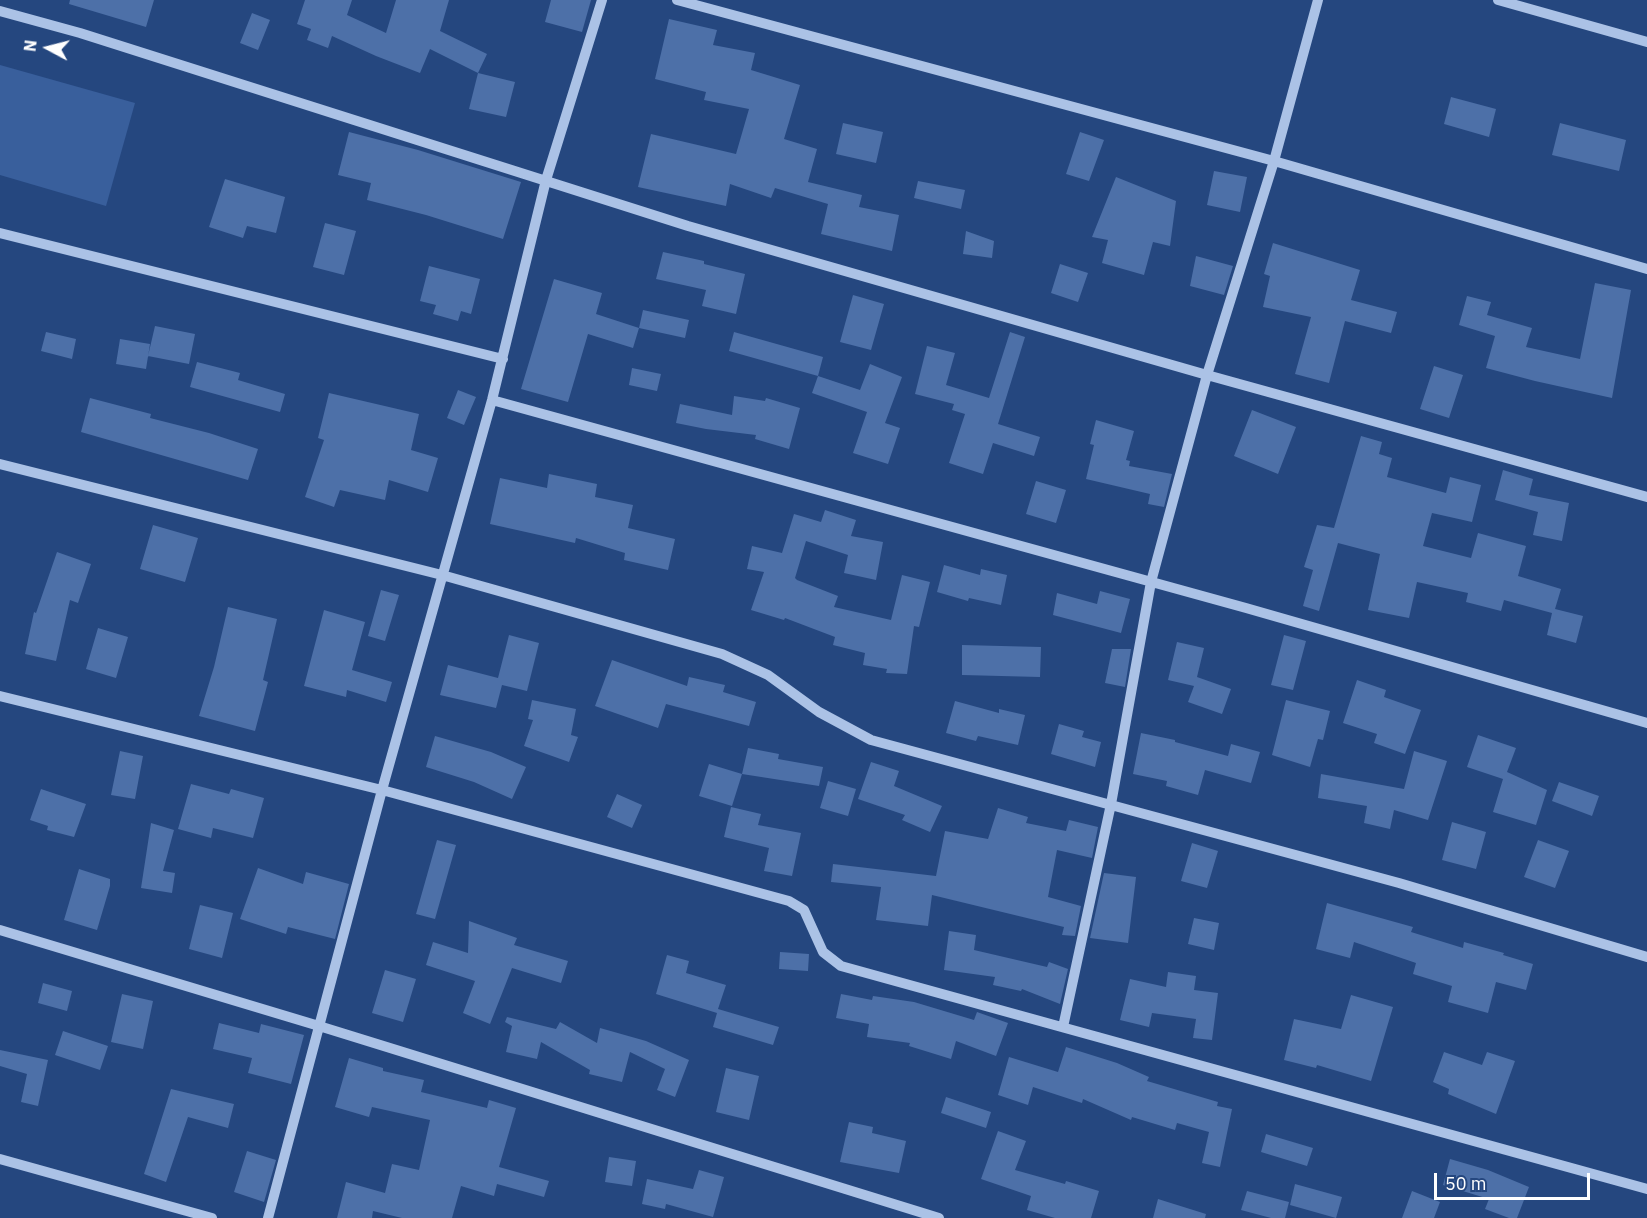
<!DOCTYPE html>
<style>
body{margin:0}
#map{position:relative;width:1647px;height:1218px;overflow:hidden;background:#25477f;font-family:"IBM Plex Sans",sans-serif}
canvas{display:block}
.north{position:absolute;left:18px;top:18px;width:60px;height:60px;-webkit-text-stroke:4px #25477f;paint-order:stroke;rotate:277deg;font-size:16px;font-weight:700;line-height:24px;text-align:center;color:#fff}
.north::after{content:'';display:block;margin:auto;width:21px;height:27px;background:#fff;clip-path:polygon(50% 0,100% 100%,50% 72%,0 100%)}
.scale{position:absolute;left:1434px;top:1173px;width:156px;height:27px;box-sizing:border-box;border:3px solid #fff;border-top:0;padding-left:8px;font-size:18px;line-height:21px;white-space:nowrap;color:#fff;-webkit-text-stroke:4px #25477f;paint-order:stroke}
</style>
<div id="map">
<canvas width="1647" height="1218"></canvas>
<div class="north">N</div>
<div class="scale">50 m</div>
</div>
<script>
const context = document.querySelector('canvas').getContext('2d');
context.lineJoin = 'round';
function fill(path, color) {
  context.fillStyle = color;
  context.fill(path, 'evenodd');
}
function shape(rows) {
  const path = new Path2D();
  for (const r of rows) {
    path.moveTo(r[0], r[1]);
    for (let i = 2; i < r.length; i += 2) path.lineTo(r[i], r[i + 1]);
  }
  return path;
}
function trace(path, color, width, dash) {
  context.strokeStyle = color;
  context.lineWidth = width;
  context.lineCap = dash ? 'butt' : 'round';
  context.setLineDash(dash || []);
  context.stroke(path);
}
const green = shape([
 [0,65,135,103,106,206,0,175]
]);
const building = shape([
 [70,0,154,0,146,27,69,4],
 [305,0,352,0,347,15,386,33,396,0,449,0,440,31,487,54,478,73,430,49,420,73,376,56,332,36,328,48,307,40,311,29,297,24],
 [551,0,591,0,582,32,545,22],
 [252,13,270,20,258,50,240,43],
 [669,19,717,30,713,45,755,53,751,70,800,85,784,139,817,149,808,182,862,195,859,207,899,215,892,251,821,234,828,204,775,188,771,198,730,184,726,206,638,187,651,134,736,154,749,109,704,100,706,92,655,79],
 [478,73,515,82,506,117,469,109],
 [1451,97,1496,109,1489,137,1444,124],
 [843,123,883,132,876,163,836,154],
 [1560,123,1626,140,1619,171,1552,155],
 [349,132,418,150,521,182,503,239,426,215,367,200,371,183,338,175],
 [1080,132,1104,140,1089,181,1066,174],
 [1214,171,1247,177,1240,212,1207,205],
 [1116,177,1176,201,1170,246,1153,242,1144,275,1102,263,1108,240,1092,237],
 [225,179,285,197,276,233,247,226,243,238,209,227],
 [918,181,965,190,961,209,914,198],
 [325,223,356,231,344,275,313,267],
 [966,231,994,241,992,258,963,254],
 [1273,243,1360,270,1351,300,1397,312,1391,333,1345,321,1329,383,1295,374,1311,317,1263,307,1270,276,1264,274],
 [663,252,704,261,704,264,745,274,736,314,702,306,706,290,656,279],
 [1196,256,1233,266,1224,295,1190,286],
 [1060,264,1088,273,1078,302,1051,293],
 [429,266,480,279,471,314,461,311,458,321,433,314,436,305,420,301],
 [554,279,602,293,596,314,639,328,633,348,588,334,568,402,521,389],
 [1595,283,1631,290,1612,398,1535,381,1486,368,1495,336,1459,325,1467,296,1491,302,1487,315,1532,328,1526,347,1580,359],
 [853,295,884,304,871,350,840,342],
 [643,310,689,320,685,338,639,328],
 [155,326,195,334,189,364,148,356],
 [46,332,76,339,72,359,41,351],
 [734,332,823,357,818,376,729,351],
 [1010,332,1025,337,998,424,1040,437,1034,456,993,443,983,474,949,463,965,414,952,410,954,404,915,394,927,346,955,353,946,385,989,398],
 [120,339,150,344,146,369,116,364],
 [197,362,240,373,238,380,285,394,280,412,190,387],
 [870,364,902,377,885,423,900,428,888,464,853,453,867,412,812,393,818,376,860,390],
 [1434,366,1463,375,1449,418,1420,409],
 [632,368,661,374,657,391,629,385],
 [458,390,476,397,464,425,447,418],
 [329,393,419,414,411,450,438,458,428,492,389,480,385,500,340,490,334,507,305,497,324,440,318,438],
 [734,396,765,401,766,398,800,408,789,449,755,439,756,435,706,429,676,423,680,404,732,415],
 [90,398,151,414,150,418,209,433,258,449,248,480,81,432],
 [1252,410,1296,427,1278,474,1234,456],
 [1096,420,1134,431,1126,460,1130,461,1129,466,1172,474,1164,507,1148,504,1150,494,1086,479,1094,445,1090,444],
 [1361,436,1382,442,1379,454,1392,458,1387,477,1446,493,1450,477,1481,485,1472,522,1432,513,1423,546,1471,558,1478,533,1526,546,1518,576,1561,589,1555,609,1583,616,1576,643,1547,635,1552,613,1504,600,1501,611,1466,602,1468,593,1417,582,1409,618,1368,610,1380,554,1338,543,1319,611,1303,606,1313,570,1304,567,1317,525,1334,528],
 [1503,470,1533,479,1529,495,1569,503,1562,541,1533,535,1538,512,1495,500],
 [549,474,597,484,595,497,633,505,628,528,675,539,668,570,624,560,625,553,576,538,575,543,490,524,500,478,547,488],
 [1036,481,1066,490,1056,523,1026,514],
 [825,510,856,520,851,536,883,542,876,580,844,573,848,555,806,541,795,578,797,580,838,596,834,607,891,620,902,575,930,582,919,627,914,626,907,674,886,673,887,669,863,665,865,653,833,645,835,637,785,618,784,620,751,610,764,572,747,569,752,546,782,553,794,514,821,522],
 [153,525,198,538,185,582,140,569],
 [57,552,91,564,78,603,70,600,56,661,25,654,34,612,36,613],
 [944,565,980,575,981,569,1007,575,1001,605,969,598,968,601,937,592],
 [381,590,399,595,385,641,368,636],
 [1100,591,1130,599,1121,633,1053,615,1057,593,1097,604],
 [228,607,277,619,263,680,268,682,255,731,199,716,214,667],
 [324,610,365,622,352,670,392,682,386,702,347,690,346,697,304,686],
 [98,628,128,637,116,678,86,669],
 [509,635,539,643,527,691,502,685,496,708,440,695,448,665,498,678],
 [1284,635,1306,641,1293,690,1271,685],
 [1177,642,1204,648,1197,677,1231,689,1222,714,1188,702,1194,686,1168,680],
 [962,645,1041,647,1040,677,962,675],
 [1112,649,1131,649,1125,687,1105,683],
 [612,660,687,686,689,677,725,685,723,692,756,702,749,726,666,704,658,728,595,706],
 [1357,680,1386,690,1384,697,1421,710,1405,754,1374,743,1377,734,1343,723],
 [532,700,576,709,571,735,578,737,569,762,524,746,533,720,528,719],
 [1286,700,1330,711,1323,740,1318,739,1310,767,1272,755],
 [955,701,999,713,999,709,1025,715,1018,745,978,736,976,741,946,733],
 [1059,724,1084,731,1082,737,1101,742,1095,767,1051,754],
 [1141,733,1175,740,1175,742,1228,756,1231,744,1260,752,1251,783,1205,770,1198,795,1166,786,1167,781,1133,774],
 [1478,735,1516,748,1507,772,1547,790,1536,825,1493,812,1503,779,1467,767],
 [435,736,491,752,526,767,512,799,474,782,426,767],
 [748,748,779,754,778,759,823,767,819,786,742,774],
 [120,751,143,756,135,799,111,795],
 [1414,751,1447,761,1428,820,1394,810,1390,829,1364,823,1367,806,1318,798,1321,774,1404,789],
 [871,762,899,771,894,786,942,806,930,832,902,820,905,815,858,799],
 [709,764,742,774,732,806,699,796],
 [828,781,856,789,848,816,820,808],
 [1559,782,1599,796,1592,816,1552,801],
 [191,784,229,794,231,789,264,798,253,838,213,828,211,838,178,829],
 [41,789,86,804,74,837,47,830,48,826,30,820],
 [617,794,642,805,632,828,607,817],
 [731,807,761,814,758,825,801,833,792,876,764,871,769,848,724,837],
 [998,808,1028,817,1026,823,1066,831,1069,820,1098,827,1092,858,1057,850,1048,897,1081,906,1075,936,1062,935,1064,927,932,895,928,926,876,920,881,887,831,882,833,864,936,876,945,831,988,839],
 [1452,822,1486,832,1476,869,1442,860],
 [151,823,174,830,163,871,175,873,172,893,141,888],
 [437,840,456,845,435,919,416,914],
 [1538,840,1569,851,1555,888,1524,877],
 [1192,843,1218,851,1207,888,1181,881],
 [258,868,303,884,306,872,349,884,335,939,288,927,286,934,240,919],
 [79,869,110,879,110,886,97,930,64,920],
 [1104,873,1136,877,1128,943,1090,938],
 [1327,903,1413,927,1411,932,1463,948,1464,942,1504,953,1503,955,1533,964,1526,990,1496,982,1488,1013,1448,1002,1452,986,1413,974,1416,963,1354,942,1350,958,1316,949],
 [200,905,233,913,222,958,189,949],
 [1194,918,1219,923,1214,950,1188,944],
 [469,921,517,938,514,945,568,961,561,983,512,968,490,1024,463,1013,475,981,426,965,433,942,468,953],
 [949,931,976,935,974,950,1047,967,1049,962,1068,969,1060,1004,1022,989,1021,991,993,985,995,977,944,970],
 [780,952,809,954,808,971,779,969],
 [667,955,689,961,686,973,726,985,718,1009,779,1027,773,1045,713,1027,717,1013,656,994],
 [385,970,416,979,403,1022,372,1013],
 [1168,972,1196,976,1194,990,1218,993,1212,1040,1193,1038,1196,1019,1152,1013,1149,1027,1120,1020,1130,979,1166,987],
 [43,983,72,991,67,1011,38,1003],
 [122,994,153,1001,143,1049,111,1042],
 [841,994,872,1000,873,996,914,1002,974,1020,977,1012,1008,1023,996,1056,956,1041,951,1059,909,1046,910,1043,867,1037,869,1024,836,1018],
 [1351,995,1393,1007,1371,1081,1317,1065,1316,1068,1284,1060,1294,1019,1341,1029],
 [507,1017,556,1029,560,1022,597,1043,600,1028,646,1041,689,1060,675,1097,657,1090,665,1069,630,1052,622,1082,589,1074,590,1070,541,1042,537,1059,506,1052,512,1026,505,1022],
 [219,1023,259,1033,261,1024,304,1035,291,1084,248,1073,252,1058,213,1049],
 [63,1031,108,1046,100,1070,55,1055],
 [1066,1047,1117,1063,1149,1077,1147,1081,1218,1102,1217,1106,1232,1109,1220,1167,1202,1163,1209,1132,1177,1123,1175,1130,1132,1117,1131,1120,1083,1099,1082,1103,1033,1087,1028,1105,998,1095,1009,1057,1058,1072],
 [0,1050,48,1060,38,1106,21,1102,27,1074,0,1066],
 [1444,1052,1482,1065,1487,1052,1515,1061,1496,1114,1448,1094,1449,1089,1433,1082],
 [349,1058,383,1068,383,1071,424,1080,421,1092,487,1108,489,1100,516,1108,499,1167,549,1181,544,1197,497,1184,494,1196,461,1186,452,1218,402,1218,373,1211,372,1218,337,1218,346,1182,385,1193,392,1164,419,1170,430,1120,372,1107,369,1117,335,1107],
 [726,1068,759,1076,749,1120,716,1112],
 [171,1089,234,1104,228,1128,188,1117,166,1182,144,1174],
 [946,1097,991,1112,986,1128,941,1113],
 [849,1122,873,1127,872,1133,906,1141,899,1173,840,1162],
 [998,1131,1026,1141,1015,1170,1065,1184,1066,1181,1099,1191,1091,1218,1055,1218,1027,1210,1031,1196,981,1179],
 [1266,1134,1313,1148,1307,1166,1261,1152],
 [247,1151,276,1160,264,1202,234,1192],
 [609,1157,636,1161,632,1186,605,1182],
 [1450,1159,1488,1170,1529,1187,1517,1218,1509,1218,1485,1209,1489,1199,1443,1185],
 [699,1170,724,1177,713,1217,666,1204,665,1209,642,1204,647,1179,693,1189],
 [1295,1184,1342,1197,1336,1218,1290,1205],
 [1247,1191,1289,1202,1285,1218,1271,1218,1241,1210],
 [1412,1191,1440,1202,1434,1218,1402,1218],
 [1158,1199,1206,1214,1205,1218,1153,1218]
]);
const minor = shape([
 [677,0,1274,161,1647,269],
 [1498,0,1647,42],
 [0,11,80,33,688,226,1207,375,1647,497],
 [0,233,503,359],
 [492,400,1246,608,1647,723],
 [0,464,442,575,722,654,768,675,819,712,871,740,1399,883,1647,957],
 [0,696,382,790,789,901,804,910,823,952,841,966,1647,1189],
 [0,930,319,1026,939,1218],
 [1063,1027,1111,804,1151,582,1207,375,1274,161,1318,0],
 [0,1159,212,1218],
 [268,1218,382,790,492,400,546,180,602,0]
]);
fill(green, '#395f9c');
fill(building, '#4d70a8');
trace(minor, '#abc2e6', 10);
</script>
